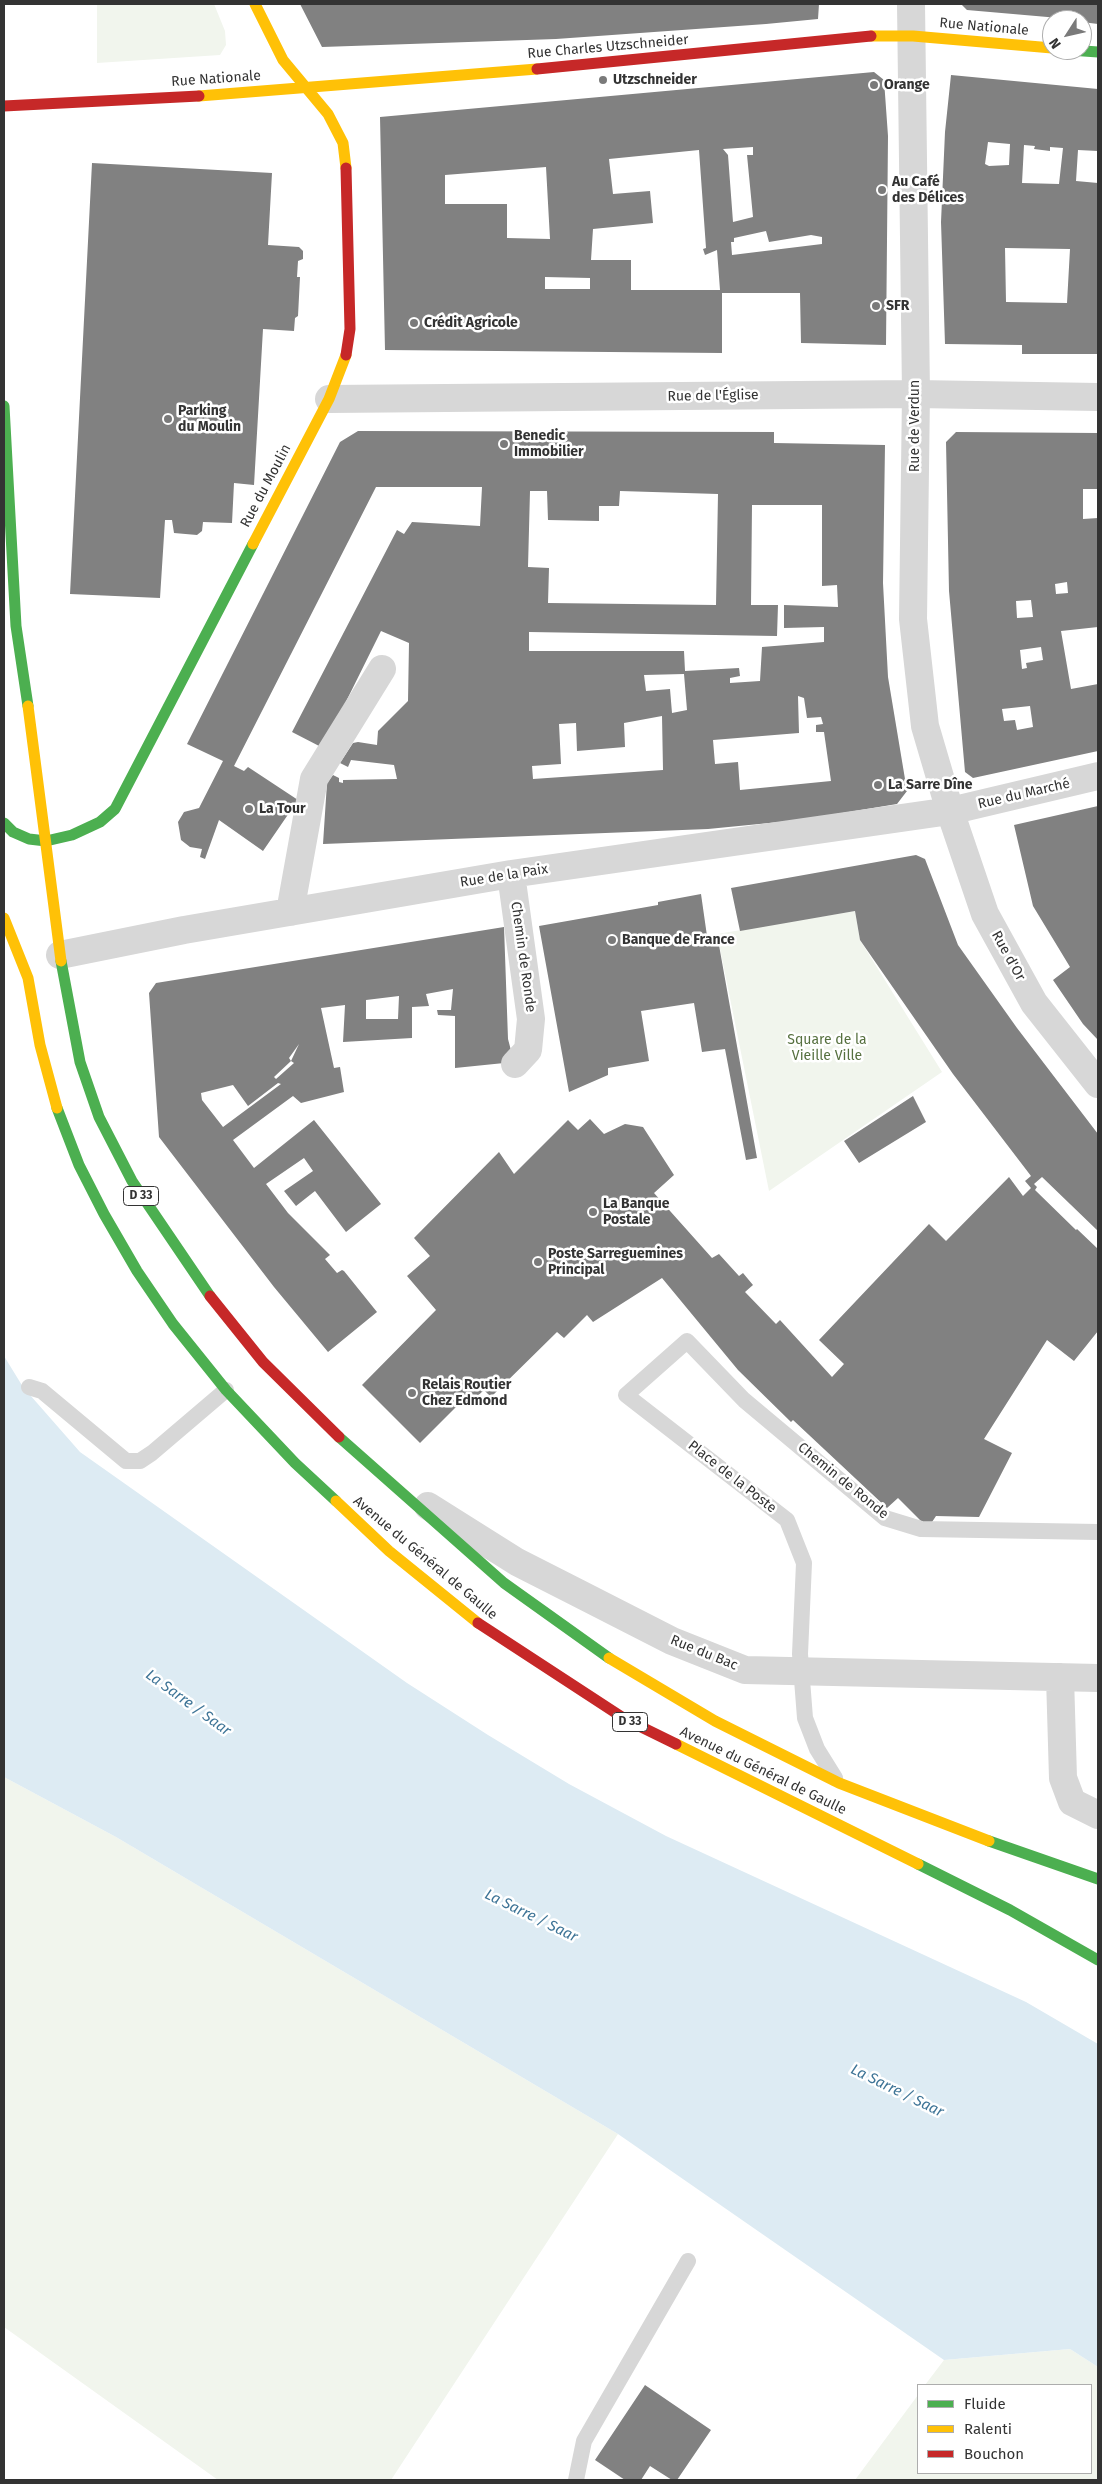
<!DOCTYPE html>
<meta charset="utf-8">
<style>
body{margin:0}
#map{position:relative;width:1102px;height:2484px;overflow:hidden;background:#fff;font-family:"Fira Sans",sans-serif}
canvas{display:block}
.frame{position:absolute;inset:0;border:5px solid #333;pointer-events:none}
.legend{position:absolute;left:917px;top:2384px;width:175px;height:90px;box-sizing:border-box;background:#fff;border:1px solid #adadad;margin:0;padding:6px 9px;list-style:none;font-size:15px;color:#333}
.legend li{display:flex;align-items:center;gap:10px;height:25px}
.legend b{width:25px;border:1px solid #adadad}
.north{position:absolute;left:1042px;top:10px;width:50px;height:50px;box-sizing:border-box;background:#fff;border:1px solid #adadad;border-radius:50%;rotate:235deg;font-size:14px;font-weight:700;line-height:20px;text-align:center;color:#333}
.north::after{content:'';display:block;margin:auto;width:18px;height:22px;background:#7a7a7a;clip-path:polygon(50% 0,100% 100%,50% 72%,0 100%)}
</style>
<div id="map">
<canvas width="1102" height="2484"></canvas>
<div class="frame"></div>
<ul class="legend">
<li><b style="height:6px;background:#4caf50"></b>Fluide</li>
<li><b style="height:6px;background:#ffc107"></b>Ralenti</li>
<li><b style="height:6px;background:#c62828"></b>Bouchon</li>
</ul>
<div class="north">N</div>
</div>
<script>
const context = document.querySelector('canvas').getContext('2d');
context.lineJoin = 'round';
function fill(path, color) {
  context.fillStyle = color;
  context.fill(path, 'evenodd');
}
function shape(rows) {
  const path = new Path2D();
  for (const r of rows) {
    path.moveTo(r[0], r[1]);
    for (let i = 2; i < r.length; i += 2) path.lineTo(r[i], r[i + 1]);
  }
  return path;
}
function trace(path, color, width, dash) {
  context.strokeStyle = color;
  context.lineWidth = width;
  context.lineCap = dash ? 'butt' : 'round';
  context.setLineDash(dash || []);
  context.stroke(path);
}
function label(font, color, halo, rows, align = 'center') {
  context.font = font + ' "Fira Sans",sans-serif';
  context.lineWidth = 5;
  context.setLineDash([]);
  context.textBaseline = 'middle';
  context.strokeStyle = halo;
  context.fillStyle = color;
  for (const [text, x, y, turn = 0] of rows) {
    context.save();
    context.translate(x, y);
    context.rotate((+turn || 0) * Math.PI / 180);
    context.textAlign = isNaN(turn) ? turn : align;
    if (halo) context.strokeText(text, 0, 0);
    context.fillText(text, 0, 0);
    context.restore();
  }
}
const green = shape([
 [97,4,214,4,225,31,226,45,220,55,97,63],
 [855,911,860,940,942,1072,769,1191,717,934],
 [4,1777,116,1837,618,2134,391,2480,218,2480,4,2327],
 [1070,2349,1098,2367,1098,2480,855,2480,918,2395,918,2473,1091,2473,1091,2385,925,2385,944,2360]
]);
const water = shape([
 [4,1356,23,1387,80,1452,407,1683,488,1735,569,1784,666,1836,1026,2002,1098,2044,1098,2367,1070,2349,944,2360,618,2134,116,1837,4,1777]
]);
const building = shape([
 [300,4,819,4,818,19,766,24,556,39,322,47],
 [961,4,1098,4,1098,24,1082,22,1082,20,967,10],
 [874,72,884,80,888,136,886,345,801,343,800,293,722,293,722,353,385,350,380,117],
 [753,147,753,155,747,155,753,217,733,222,728,155,723,149],
 [699,150,706,248,703,249,705,255,717,250,720,290,631,290,631,260,591,260,593,229,653,223,650,191,613,194,609,159],
 [546,167,550,239,507,238,507,204,445,204,445,175],
 [766,231,769,242,811,235,822,237,822,244,732,255,731,242,734,242,734,238],
 [545,277,590,278,590,289,545,289],
 [951,75,1098,89,1098,151,1078,150,1076,181,1098,183,1098,354,1022,354,1022,345,945,344,941,222,945,132],
 [988,142,1010,144,1009,165,989,166,985,164],
 [1024,145,1035,146,1034,149,1050,151,1050,147,1063,148,1059,184,1022,183],
 [1005,248,1070,249,1067,303,1006,302],
 [92,163,272,173,268,245,299,247,303,251,303,259,298,261,297,277,300,277,298,316,295,318,294,331,263,329,254,485,234,483,232,523,203,522,202,531,197,535,174,533,172,520,165,520,160,598,70,594],
 [358,431,774,432,774,443,885,445,883,583,888,677,907,791,897,804,800,820,708,829,323,844,327,783,333,775,339,778,339,782,343,783,343,780,397,779,394,765,351,760,348,767,340,763,353,743,358,742,377,745,378,731,408,701,409,643,381,631,323,748,292,732,397,530,404,534,412,522,480,526,482,487,376,487,234,766,244,771,248,767,298,800,263,851,219,820,205,859,200,857,202,849,190,847,181,840,178,822,184,812,199,808,223,761,187,744,340,442],
 [530,491,547,491,548,520,599,521,599,506,619,506,620,491,718,494,716,605,548,603,549,568,528,567],
 [752,505,822,505,822,586,837,585,838,607,784,605,784,628,824,627,824,642,762,647,760,681,730,683,730,678,740,676,739,668,685,671,684,651,529,651,529,632,777,636,778,605,751,605],
 [684,674,687,710,672,713,670,689,646,691,644,675],
 [798,696,804,698,807,718,821,717,823,724,816,725,816,732,824,732,831,781,740,790,738,762,715,764,713,740,799,733],
 [662,716,663,770,533,779,532,766,561,764,559,724,576,723,577,751,625,747,624,723],
 [956,432,1098,433,1098,489,1083,489,1083,519,1098,518,1098,627,1061,631,1071,689,1098,684,1098,751,973,778,965,772,949,591,946,442],
 [1067,582,1068,593,1056,594,1055,584],
 [1031,600,1033,617,1017,618,1016,601],
 [1041,647,1043,660,1026,663,1027,668,1022,669,1020,650],
 [1030,706,1033,727,1017,730,1015,720,1004,721,1002,709],
 [1098,806,1098,1040,1083,1024,1053,980,1070,967,1033,906,1014,825],
 [916,855,925,859,958,945,1017,1028,1098,1134,1098,1231,1042,1177,1034,1184,1037,1187,1035,1190,1076,1230,1077,1229,1098,1249,1098,1331,1074,1361,1047,1340,984,1439,1012,1453,979,1517,936,1516,928,1528,898,1498,887,1508,793,1420,791,1422,738,1370,662,1278,593,1322,587,1315,564,1338,557,1332,491,1397,484,1390,468,1405,463,1400,420,1443,362,1385,436,1310,407,1276,430,1256,414,1238,499,1152,514,1174,568,1120,578,1130,590,1119,604,1134,625,1124,643,1127,674,1175,654,1193,712,1258,719,1254,739,1276,743,1273,753,1285,745,1292,776,1324,780,1320,832,1377,844,1364,819,1340,929,1224,946,1241,1009,1177,1023,1196,1031,1188,1025,1181,1031,1176,953,1074,860,940,855,911,740,931,731,888],
 [701,894,707,936,717,934,757,1158,746,1160,725,1049,702,1052,694,1003,641,1011,649,1061,608,1068,608,1075,569,1092,539,926,658,905,658,902],
 [504,927,508,1039,514,1062,455,1068,455,1016,438,1015,437,1010,451,1010,453,989,426,994,429,1006,412,1007,412,1038,343,1042,345,1005,321,1008,334,1068,340,1067,344,1092,301,1103,293,1096,233,1140,254,1168,314,1120,381,1204,346,1232,315,1191,296,1206,284,1191,313,1171,304,1158,266,1184,288,1213,330,1255,325,1259,337,1273,342,1270,344,1271,377,1312,328,1352,274,1287,159,1137,149,993,156,983],
 [399,996,398,1019,366,1019,366,1000],
 [299,1044,291,1061,294,1063,276,1079,274,1077,291,1061,289,1058],
 [278,1083,281,1084,223,1127,202,1100,201,1093,233,1085,248,1106],
 [913,1096,926,1122,859,1163,844,1141],
 [645,2385,711,2430,677,2480,672,2480,650,2466,641,2480,625,2480,595,2460]
]);
const lane = shape([
 [29,1387,42,1391,126,1461,140,1461,152,1453,226,1390],
 [835,1778,817,1749,805,1718,800,1654,804,1563,787,1520,626,1395,687,1341,744,1400,885,1518,921,1529,1098,1532],
 [576,2480,584,2441,688,2261]
]);
const street = shape([
 [911,4,916,394,913,619,925,726,950,811,985,914,1034,1003,1098,1084],
 [329,399,916,394,1098,397],
 [511,874,531,1019,528,1050,515,1064],
 [290,912,314,779,382,669],
 [60,955,184,930,511,874,950,811,1098,776],
 [428,1506,517,1562,578,1593,672,1641,745,1670,1098,1678],
 [1060,1677,1063,1778,1072,1802,1098,1815]
]);
const fast = shape([
 [1070,50,1098,52],
 [4,406,16,626,28,706],
 [4,823,13,832,29,839,46,841,72,835,100,822,115,809,253,544],
 [61,961,80,1062,99,1117,132,1181,210,1296],
 [57,1108,79,1165,104,1214,137,1271,173,1324,226,1390,295,1463,336,1501],
 [339,1437,504,1583,609,1658],
 [989,1841,1098,1879],
 [918,1864,1010,1910,1098,1960]
]);
const slow = shape([
 [255,4,283,60,328,114,343,143,346,168],
 [871,36,913,36,1052,48],
 [199,96,537,69],
 [253,544,329,399,346,355],
 [28,706,61,961],
 [4,918,28,978,40,1045,57,1108],
 [336,1501,389,1551,478,1623],
 [609,1658,715,1721,839,1783,989,1841],
 [676,1744,918,1864]
]);
const jam = shape([
 [537,69,871,36],
 [4,106,199,96],
 [346,168,350,329,346,355],
 [210,1296,263,1362,339,1437],
 [478,1623,625,1719,676,1744]
]);
const markers = [
 [603,80,5,"#7a7a7a"],
 [874,85,5,"#7a7a7a"],
 [882,190,5,"#7a7a7a"],
 [876,306,5,"#7a7a7a"],
 [414,323,5,"#7a7a7a"],
 [168,419,5,"#7a7a7a"],
 [504,444,5,"#7a7a7a"],
 [878,785,5,"#7a7a7a"],
 [249,809,5,"#7a7a7a"],
 [612,940,5,"#7a7a7a"],
 [593,1212,5,"#7a7a7a"],
 [538,1262,5,"#7a7a7a"],
 [412,1393,5,"#7a7a7a"]
];
const shields = [
 [141,1196,35],
 [630,1722,35]
];
const shieldNames = [
 ["D 33",141,1196],
 ["D 33",630,1722]
];
const streetNames = [
 ["Rue Nationale",984,27,5],
 ["Rue Charles Utzschneider",608,47,-5],
 ["Rue Nationale",216,79,-4],
 ["Rue de l'Église",713,396,-1],
 ["Rue de Verdun",915,426,-90],
 ["Rue du Moulin",266,486,-62],
 ["Rue du Marché",1024,794,-13],
 ["Rue de la Paix",504,876,-9],
 ["Rue d'Or",1008,956,61],
 ["Chemin de Ronde",523,957,82],
 ["Place de la Poste",732,1477,38],
 ["Chemin de Ronde",843,1481,39],
 ["Avenue du Général de Gaulle",425,1558,40],
 ["Rue du Bac",704,1653,22],
 ["Avenue du Général de Gaulle",763,1771,26]
];
const poiNames = [
 ["Utzschneider",613,80],
 ["Orange",884,85],
 ["Au Café",892,182],
 ["des Délices",892,198],
 ["SFR",886,306],
 ["Crédit Agricole",424,323],
 ["Parking",178,411],
 ["du Moulin",178,427],
 ["Benedic",514,436],
 ["Immobilier",514,452],
 ["La Sarre Dîne",888,785],
 ["La Tour",259,809],
 ["Banque de France",622,940],
 ["La Banque",603,1204],
 ["Postale",603,1220],
 ["Poste Sarreguemines",548,1254],
 ["Principal",548,1270],
 ["Relais Routier",422,1385],
 ["Chez Edmond",422,1401]
];
const parkNames = [
 ["Square de la",827,1040],
 ["Vieille Ville",827,1056]
];
const waterNames = [
 ["La Sarre / Saar",188,1703,36],
 ["La Sarre / Saar",531,1916,26],
 ["La Sarre / Saar",897,2091,26]
];
fill(green, '#f1f5ed');
fill(water, '#ddebf3');
fill(building, '#818181');
trace(lane, '#d7d7d7', 16);
trace(street, '#d7d7d7', 28);
trace(fast, '#4caf50', 11);
trace(slow, '#ffc107', 11);
trace(jam, '#c62828', 11);
for (const [x, y, r, color] of markers) {
  const dot = new Path2D();
  dot.arc(x, y, r, 0, 2 * Math.PI);
  context.fillStyle = color;
  context.fill(dot);
  trace(dot, '#fff', 2);
}
for (const [x, y, w] of shields) {
  const box = new Path2D();
  box.roundRect(x - w / 2, y - 9.5, w, 19, 4);
  context.fillStyle = '#fff';
  context.fill(box);
  trace(box, '#333', 1);
}
label('bold 12px', '#333', null, shieldNames);
label('14px', '#333', '#fff', streetNames);
label('bold 14px', '#333', '#fff', poiNames, 'left');
label('14px', '#56703f', '#fff', parkNames);
label('italic 15px', '#3f7597', '#fff', waterNames);
</script>
